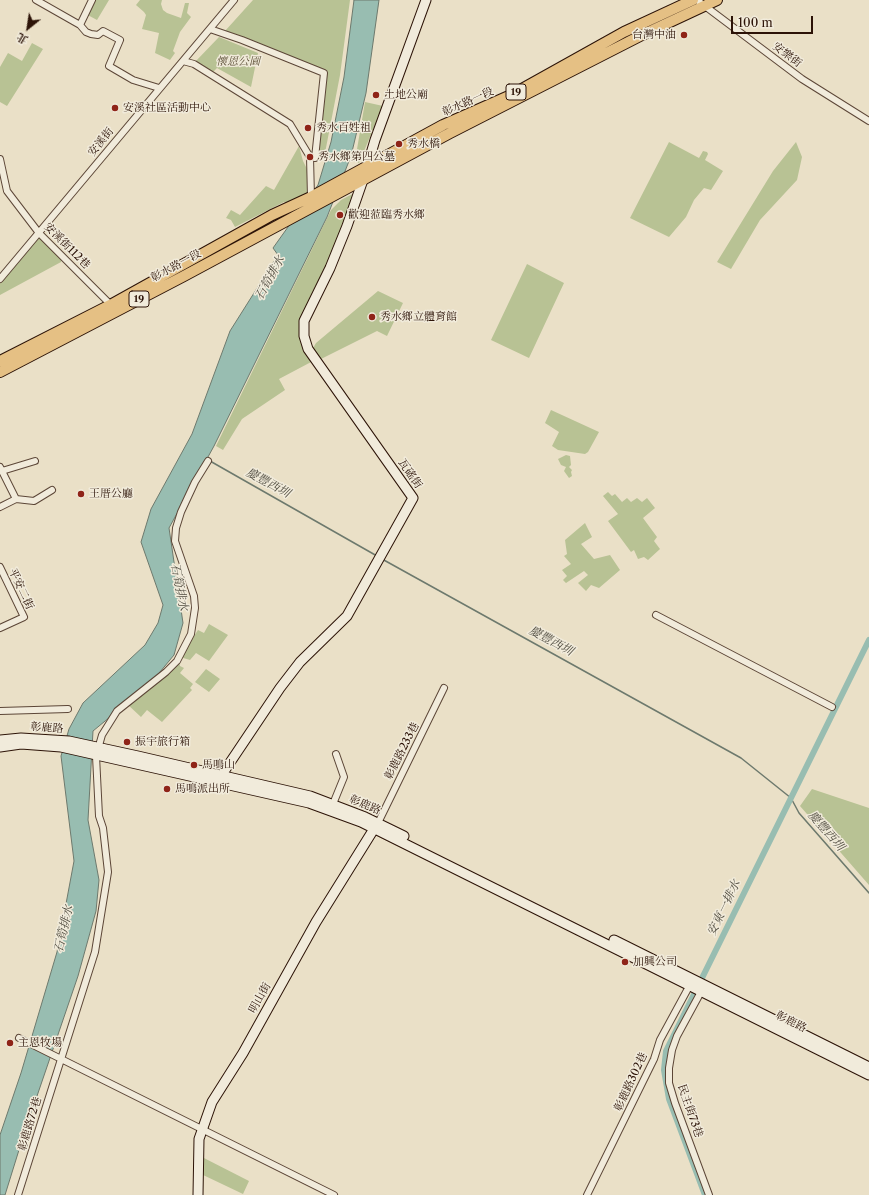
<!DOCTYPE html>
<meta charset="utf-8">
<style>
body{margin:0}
#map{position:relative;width:869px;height:1195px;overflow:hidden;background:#eae0c7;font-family:"Libre Caslon Text","Noto Serif TC",serif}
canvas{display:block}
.north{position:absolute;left:8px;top:8px;width:40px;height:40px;-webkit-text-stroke:3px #f1ebdb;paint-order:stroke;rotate:210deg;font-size:11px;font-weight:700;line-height:16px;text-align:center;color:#2c1307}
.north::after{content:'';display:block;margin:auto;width:14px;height:18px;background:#2c1307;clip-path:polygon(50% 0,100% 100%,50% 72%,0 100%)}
.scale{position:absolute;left:731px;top:16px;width:82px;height:18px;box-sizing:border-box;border:2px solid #2c1307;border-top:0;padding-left:5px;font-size:12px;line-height:14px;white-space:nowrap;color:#2c1307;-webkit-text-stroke:3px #f1ebdb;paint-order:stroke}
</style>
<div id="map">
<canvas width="869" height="1195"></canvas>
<div class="north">北</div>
<div class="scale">100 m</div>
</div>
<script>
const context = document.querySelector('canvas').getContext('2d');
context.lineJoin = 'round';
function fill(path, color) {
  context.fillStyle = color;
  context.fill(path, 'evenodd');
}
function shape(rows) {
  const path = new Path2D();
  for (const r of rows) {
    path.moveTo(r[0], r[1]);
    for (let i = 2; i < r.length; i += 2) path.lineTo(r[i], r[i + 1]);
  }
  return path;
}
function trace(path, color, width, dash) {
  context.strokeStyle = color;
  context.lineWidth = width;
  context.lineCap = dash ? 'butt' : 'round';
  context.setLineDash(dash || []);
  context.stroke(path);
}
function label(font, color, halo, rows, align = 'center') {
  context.font = font + ' "Libre Caslon Text","Noto Serif TC",serif';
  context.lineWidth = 3;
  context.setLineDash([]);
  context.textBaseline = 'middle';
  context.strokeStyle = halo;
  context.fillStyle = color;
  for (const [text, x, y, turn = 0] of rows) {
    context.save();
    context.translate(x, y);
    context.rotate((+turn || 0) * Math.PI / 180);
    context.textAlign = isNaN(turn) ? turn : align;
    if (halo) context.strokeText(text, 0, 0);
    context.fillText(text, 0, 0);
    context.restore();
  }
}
const green = shape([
 [90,0,109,0,97,20,84,13],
 [140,0,162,0,161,4,163,10,167,13,181,18,185,3,189,3,187,13,191,17,180,32,173,51,175,53,170,60,155,53,159,33,142,29,146,15,144,12,136,5],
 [253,0,350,0,340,75,325,153,319,152,326,72,225,31],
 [219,37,258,53,251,87,217,68,212,73,195,62],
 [32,43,43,49,7,106,0,102,0,67,8,53,22,61],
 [365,102,383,106,359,163,355,161],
 [669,142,699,158,703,151,707,152,708,154,705,160,723,171,711,190,704,188,694,200,686,217,669,237,630,218],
 [796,142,802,157,797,180,760,220,731,269,717,262,773,171],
 [299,146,303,161,307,169,308,196,290,206,284,202,235,227,231,220,226,218,231,210,240,215,266,186,274,190],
 [362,189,302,318,313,361,279,379,285,390,242,419,223,450,216,446,331,210,341,200],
 [37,237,40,237,62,256,61,262,0,295,0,281],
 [527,264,564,283,529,358,491,340],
 [378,291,403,303,387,336,377,331,321,359,313,348,316,343],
 [551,410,599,432,588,452,585,454,558,450,552,446,559,432,545,423],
 [566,455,570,456,571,465,569,467,572,470,571,472,572,476,569,478,564,471,566,467,561,465,558,459],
 [608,492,612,496,615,494,622,502,627,498,631,502,637,498,642,502,647,498,655,508,643,518,657,537,654,541,660,549,648,560,644,557,638,559,634,550,631,552,608,521,618,514,603,496],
 [585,523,592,537,581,544,594,559,610,555,620,570,599,588,591,585,586,591,578,583,588,575,584,571,566,583,563,580,567,576,562,570,571,564,564,556,567,554,565,540],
 [209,624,228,635,209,661,196,653,190,660,180,657,198,630,204,633],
 [178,658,180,666,184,668,180,673,193,684,190,688,192,690,162,722,147,710,141,717,126,703],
 [206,669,220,679,209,692,195,682],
 [812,789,869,808,869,885,800,806],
 [200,1156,249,1181,243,1194,201,1174]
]);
const water = shape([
 [354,0,379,0,366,93,351,156,327,217,214,446,169,528,183,623,174,655,150,684,93,731,88,820,99,880,96,911,78,976,23,1137,5,1195,0,1195,0,1135,21,1073,57,952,74,861,61,756,69,729,83,703,145,645,158,623,163,605,141,542,151,509,192,434,230,331,278,255,273,248,318,185,331,142,344,77,354,0]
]);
const stream = shape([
 [210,461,377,556],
 [382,559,741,758,791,798,799,813,869,893]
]);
const canal = shape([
 [705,1195,669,1099,664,1070,666,1051,869,640]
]);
const street = shape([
 [36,0,80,25,86,32,91,34,98,35,103,31,120,40,109,66,133,80,159,88],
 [697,0,802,79,869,121],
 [80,25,92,0],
 [210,29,242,40,324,73,315,158,310,157],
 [183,61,194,64,290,124,310,157,311,197],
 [0,159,7,191,39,233,113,307],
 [0,279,234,0],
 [0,467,16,499,0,507],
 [2,471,35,461],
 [16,499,34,501,52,490],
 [0,567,24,617,0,628],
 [656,615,832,707],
 [0,711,68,709],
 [333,804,344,777,336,754],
 [378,823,444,688],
 [702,990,677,1036,672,1050,669,1068,669,1083,675,1103,709,1195],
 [19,1038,334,1195],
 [18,1195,95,952,108,872,103,828,99,816,96,756,102,735,117,711,166,672,177,661,191,634,195,608,194,596,175,541,176,528,181,512,195,482,208,461],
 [587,1195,654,1059,660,1040,691,983]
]);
const secondary = shape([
 [0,740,21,738,69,741,138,756,310,796,365,817,404,836],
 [0,747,21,744,61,747,309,803,361,822,869,1075],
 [217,777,221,776,280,688,300,662,347,616,413,498,308,349,304,336,304,321,330,268,347,226,364,177,375,140,426,0],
 [614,940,869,1067],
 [198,1195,199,1139,212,1102,243,1053,316,922,377,824]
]);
const primary = shape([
 [0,361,112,304,272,215,311,197,443,125,511,95,624,32,693,0],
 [0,372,184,276,450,133,642,35,717,0]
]);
const markers = [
 [684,35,4,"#8f2418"],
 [376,95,4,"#8f2418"],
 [115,108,4,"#8f2418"],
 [308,128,4,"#8f2418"],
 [399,144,4,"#8f2418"],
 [310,157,4,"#8f2418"],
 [340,215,4,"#8f2418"],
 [372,317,4,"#8f2418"],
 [81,494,4,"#8f2418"],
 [127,742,4,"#8f2418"],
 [194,765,4,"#8f2418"],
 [167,789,4,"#8f2418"],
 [625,962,4,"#8f2418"],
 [10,1043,4,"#8f2418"]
];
const shields = [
 [516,92,20],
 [139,299,20]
];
const shieldNames = [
 ["19",516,92],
 ["19",139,299]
];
const poiNames = [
 ["台灣中油",676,35,"right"],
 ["土地公廟",384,95],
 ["安溪社區活動中心",123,108],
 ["秀水百姓祖",316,128],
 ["秀水橋",407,144],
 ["秀水鄉第四公墓",318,157],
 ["歡迎蒞臨秀水鄉",348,215],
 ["秀水鄉立體育館",380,317],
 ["王厝公廳",89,494],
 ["振宇旅行箱",135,742],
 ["馬鳴山",202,765],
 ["馬鳴派出所",175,789],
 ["加興公司",633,962],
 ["主恩牧場",18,1043]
];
const streetNames = [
 ["安樂街",787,55,37],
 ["彰水路一段",468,102,-24],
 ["安溪街",101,142,-51],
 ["安溪街112巷",67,246,45],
 ["彰水路一段",176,266,-28],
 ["瓦磘街",410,474,55],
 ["平安二街",21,589,65],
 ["彰鹿路",47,728,4],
 ["彰鹿路233巷",402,751,-63],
 ["彰鹿路",365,805,23],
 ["明山街",260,998,-61],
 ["彰鹿路",791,1022,27],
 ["彰鹿路302巷",631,1082,-65],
 ["民主街73巷",690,1111,71],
 ["彰鹿路72巷",30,1124,-73]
];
const parkNames = [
 ["懷恩公園",238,62]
];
const waterNames = [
 ["石筍排水",270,278,-61],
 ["慶豐西圳",268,483,29],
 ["石筍排水",179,587,79],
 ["慶豐西圳",551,641,29],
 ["慶豐西圳",826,831,49],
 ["安東一排水",724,908,-64],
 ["石筍排水",64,929,-77]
];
fill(green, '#b8c294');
fill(water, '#98bdb1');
trace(water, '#6d796d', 1);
trace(stream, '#6d796d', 1.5);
trace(canal, '#98bdb1', 6);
trace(street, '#5c4637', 8);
trace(secondary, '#2c1307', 11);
trace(primary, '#2c1307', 12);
trace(street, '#f1ebdb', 6);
trace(secondary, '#f1ebdb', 9);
trace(primary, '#e5c084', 10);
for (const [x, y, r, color] of markers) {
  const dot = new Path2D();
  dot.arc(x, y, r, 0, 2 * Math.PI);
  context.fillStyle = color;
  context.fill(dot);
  trace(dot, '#f1ebdb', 1.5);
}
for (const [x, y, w] of shields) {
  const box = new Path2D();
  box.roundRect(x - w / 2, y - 8, w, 16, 3);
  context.fillStyle = '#f1ebdb';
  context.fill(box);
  trace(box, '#2c1307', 1);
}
label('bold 10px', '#2c1307', null, shieldNames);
label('11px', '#2c1307', '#f1ebdb', poiNames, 'left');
label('11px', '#2c1307', '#f1ebdb', streetNames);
label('italic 11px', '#5d5038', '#f1ebdb', parkNames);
label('italic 12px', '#524e42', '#f1ebdb', waterNames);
</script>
